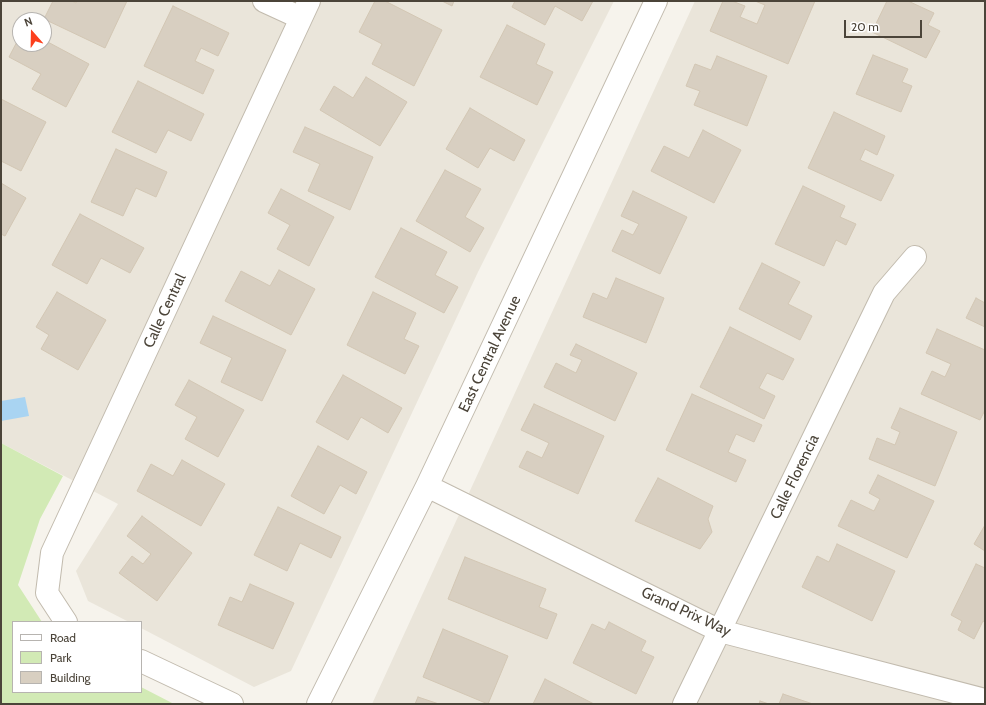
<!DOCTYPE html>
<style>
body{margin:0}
#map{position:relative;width:986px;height:705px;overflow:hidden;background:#f6f3ec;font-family:Cabin,sans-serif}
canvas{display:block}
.frame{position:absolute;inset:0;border:2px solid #4b4439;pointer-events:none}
.legend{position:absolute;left:12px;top:621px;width:130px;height:72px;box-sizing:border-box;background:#fff;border:1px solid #b7b4b0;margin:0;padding:5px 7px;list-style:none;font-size:12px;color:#4b4439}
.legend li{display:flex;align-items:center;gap:8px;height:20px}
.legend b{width:20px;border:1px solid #b7b4b0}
.north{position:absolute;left:12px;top:12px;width:40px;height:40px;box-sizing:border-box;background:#fff;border:1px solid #b7b4b0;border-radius:50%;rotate:340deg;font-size:11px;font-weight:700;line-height:16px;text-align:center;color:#4b4439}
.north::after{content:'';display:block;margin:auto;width:14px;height:18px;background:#fc3f1d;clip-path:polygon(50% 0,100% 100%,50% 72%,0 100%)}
.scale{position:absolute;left:844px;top:20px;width:78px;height:18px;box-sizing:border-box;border:2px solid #4b4439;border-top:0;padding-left:5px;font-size:12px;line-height:14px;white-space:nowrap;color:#4b4439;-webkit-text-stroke:3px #fff;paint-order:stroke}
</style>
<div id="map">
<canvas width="986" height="705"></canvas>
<div class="frame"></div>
<ul class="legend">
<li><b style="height:5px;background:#fff"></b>Road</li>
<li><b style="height:11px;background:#d2eab5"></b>Park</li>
<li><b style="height:11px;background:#d8cfc1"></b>Building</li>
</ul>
<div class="north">N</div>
<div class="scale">20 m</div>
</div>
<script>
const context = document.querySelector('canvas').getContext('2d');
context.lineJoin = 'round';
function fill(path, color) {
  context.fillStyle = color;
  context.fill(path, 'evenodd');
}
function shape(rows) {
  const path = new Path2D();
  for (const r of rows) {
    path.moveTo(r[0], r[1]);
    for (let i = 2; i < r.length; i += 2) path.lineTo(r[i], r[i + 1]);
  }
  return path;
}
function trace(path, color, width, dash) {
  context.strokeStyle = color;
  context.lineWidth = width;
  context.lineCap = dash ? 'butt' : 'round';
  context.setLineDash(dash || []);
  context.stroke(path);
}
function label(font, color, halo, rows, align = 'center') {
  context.font = font + ' Cabin,sans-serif';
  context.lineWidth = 4;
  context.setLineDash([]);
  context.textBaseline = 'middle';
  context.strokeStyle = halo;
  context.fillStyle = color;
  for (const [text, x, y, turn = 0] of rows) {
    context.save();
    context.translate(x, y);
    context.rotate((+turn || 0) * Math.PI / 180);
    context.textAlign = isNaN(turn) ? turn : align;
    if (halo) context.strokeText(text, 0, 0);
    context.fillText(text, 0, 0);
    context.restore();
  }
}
const residential = shape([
 [1,1,614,1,478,272,291,671,254,687,141,628,141,622,129,622,88,601,76,571,118,504,1,443],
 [20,20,44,20,44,44,20,44],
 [695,1,985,1,985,704,372,704]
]);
const green = shape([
 [1,443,63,476,40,519,18,585,42,622,13,622,13,692,141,692,141,687,174,704,1,704]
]);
const water = shape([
 [25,397,29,416,1,421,1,401]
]);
const building = shape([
 [53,1,72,1,76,3,77,1,127,1,105,48,44,19,53,1],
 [375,1,385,1,442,30,414,86,372,64,382,44,359,32,375,1],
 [442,1,454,1,452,6,442,1],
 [515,1,593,1,582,21,555,6,545,25,512,7,515,1],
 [723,1,732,1,745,6,740,17,757,24,765,5,755,1,815,1,788,64,710,31,723,1],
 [887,1,908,1,934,13,928,25,940,31,926,58,872,32,887,1],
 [173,6,229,33,218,56,201,48,195,61,214,70,203,94,144,66,173,6],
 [507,25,545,44,536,64,553,72,537,105,480,77,507,25],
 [20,36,20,44,44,44,44,40,89,64,66,107,32,89,41,74,9,57,20,36],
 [873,55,908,69,902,82,912,86,901,112,856,94,873,55],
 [717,56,767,76,747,126,694,105,700,91,686,86,695,64,711,70,717,56],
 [366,77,407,102,380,146,320,110,334,86,353,98,366,77],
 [138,81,204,114,191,141,168,130,156,153,112,132,138,81],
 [1,99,46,122,21,171,1,161,1,99],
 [470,108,525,140,514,161,490,148,478,168,446,149,470,108],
 [834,112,885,136,877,155,865,149,860,160,894,175,881,201,808,168,834,112],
 [305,127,373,157,350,210,308,191,320,164,293,152,305,127],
 [703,130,741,150,714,203,651,171,664,146,689,158,703,130],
 [116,149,167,172,156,197,136,188,123,216,91,202,116,149],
 [445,170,481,189,465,217,484,228,470,252,416,221,445,170],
 [1,183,26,198,5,236,1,234,1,183],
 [803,186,845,206,840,217,856,224,846,245,836,240,824,266,775,244,803,186],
 [281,189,334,217,309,266,277,249,290,225,268,213,281,189],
 [633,191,687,217,660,274,612,251,622,230,633,235,639,224,621,216,633,191],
 [80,214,144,248,130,273,101,258,87,284,52,265,80,214],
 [401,228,447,252,435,275,458,287,444,313,375,277,401,228],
 [762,263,800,282,788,304,812,316,800,340,739,309,762,263],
 [279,270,315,289,291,335,225,301,241,271,270,286,279,270],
 [616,278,664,298,646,343,583,317,593,293,607,299,616,278],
 [57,292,106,320,78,370,41,349,49,335,36,327,57,292],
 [373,292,416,313,404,339,419,346,405,374,347,345,373,292],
 [976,298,985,303,985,327,966,318,976,298],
 [213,316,286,350,262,401,221,382,232,358,200,343,213,316],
 [730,327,794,359,783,380,767,373,759,388,775,396,764,419,700,387,730,327],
 [937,329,985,350,985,410,980,420,921,394,932,371,945,377,951,364,926,353,937,329],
 [576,344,637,373,615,421,544,387,556,363,576,373,582,360,570,355,576,344],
 [343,375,402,408,388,433,361,417,348,440,316,422,343,375],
 [189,380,244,410,218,457,185,439,197,417,175,405,189,380],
 [692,394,762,425,754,442,736,434,728,452,746,460,736,482,666,450,692,394],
 [534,404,604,436,578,494,519,467,527,451,542,458,549,443,521,430,534,404],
 [900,408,957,432,935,486,869,459,877,438,895,445,900,432,891,428,900,408],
 [318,446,367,472,356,494,340,485,324,514,291,496,318,446],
 [182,460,225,484,201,526,137,491,151,464,173,476,182,460],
 [878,475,934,501,907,558,838,526,851,500,874,511,880,499,869,493,878,475],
 [658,478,713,506,708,519,712,532,700,549,635,521,658,478],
 [278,507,341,537,331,558,300,543,287,571,254,555,278,507],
 [142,516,192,553,157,601,119,573,132,556,143,564,151,554,127,536,142,516],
 [985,525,985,551,974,544,985,525],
 [837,544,895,571,872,621,802,587,817,556,829,562,837,544],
 [465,557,546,589,539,607,557,614,547,639,448,599,465,557],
 [976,564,985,568,985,622,983,621,974,639,958,630,962,621,951,615,976,564],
 [250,584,294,603,273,649,218,625,230,597,242,602,250,584],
 [609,622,646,641,641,651,654,657,636,694,573,663,592,624,605,630,609,622],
 [443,629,508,656,488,704,423,677,443,629],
 [545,679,594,704,533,704,545,679],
 [783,694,813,704,779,704,783,694],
 [418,697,439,704,415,704,418,697],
 [760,701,769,704,759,704,760,701]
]);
const minor = shape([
 [264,1,301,18],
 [427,486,720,631,985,700],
 [66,622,47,593,52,553,309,1],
 [141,661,232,704],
 [318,704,427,486,656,1],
 [684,704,884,293,915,257]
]);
const streetNames = [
 ["Calle Central",165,311,-65],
 ["East Central Avenue",490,354,-65],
 ["Calle Florencia",795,477,-64],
 ["Grand Prix Way",686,612,25]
];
fill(residential, '#eae5da');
fill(green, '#d2eab5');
fill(water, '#a9d4f2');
fill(building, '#d8cfc1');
trace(building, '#d3c7b4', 1);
trace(minor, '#c2bbae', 24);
trace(minor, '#fff', 22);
label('15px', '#4b4439', '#fff', streetNames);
</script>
